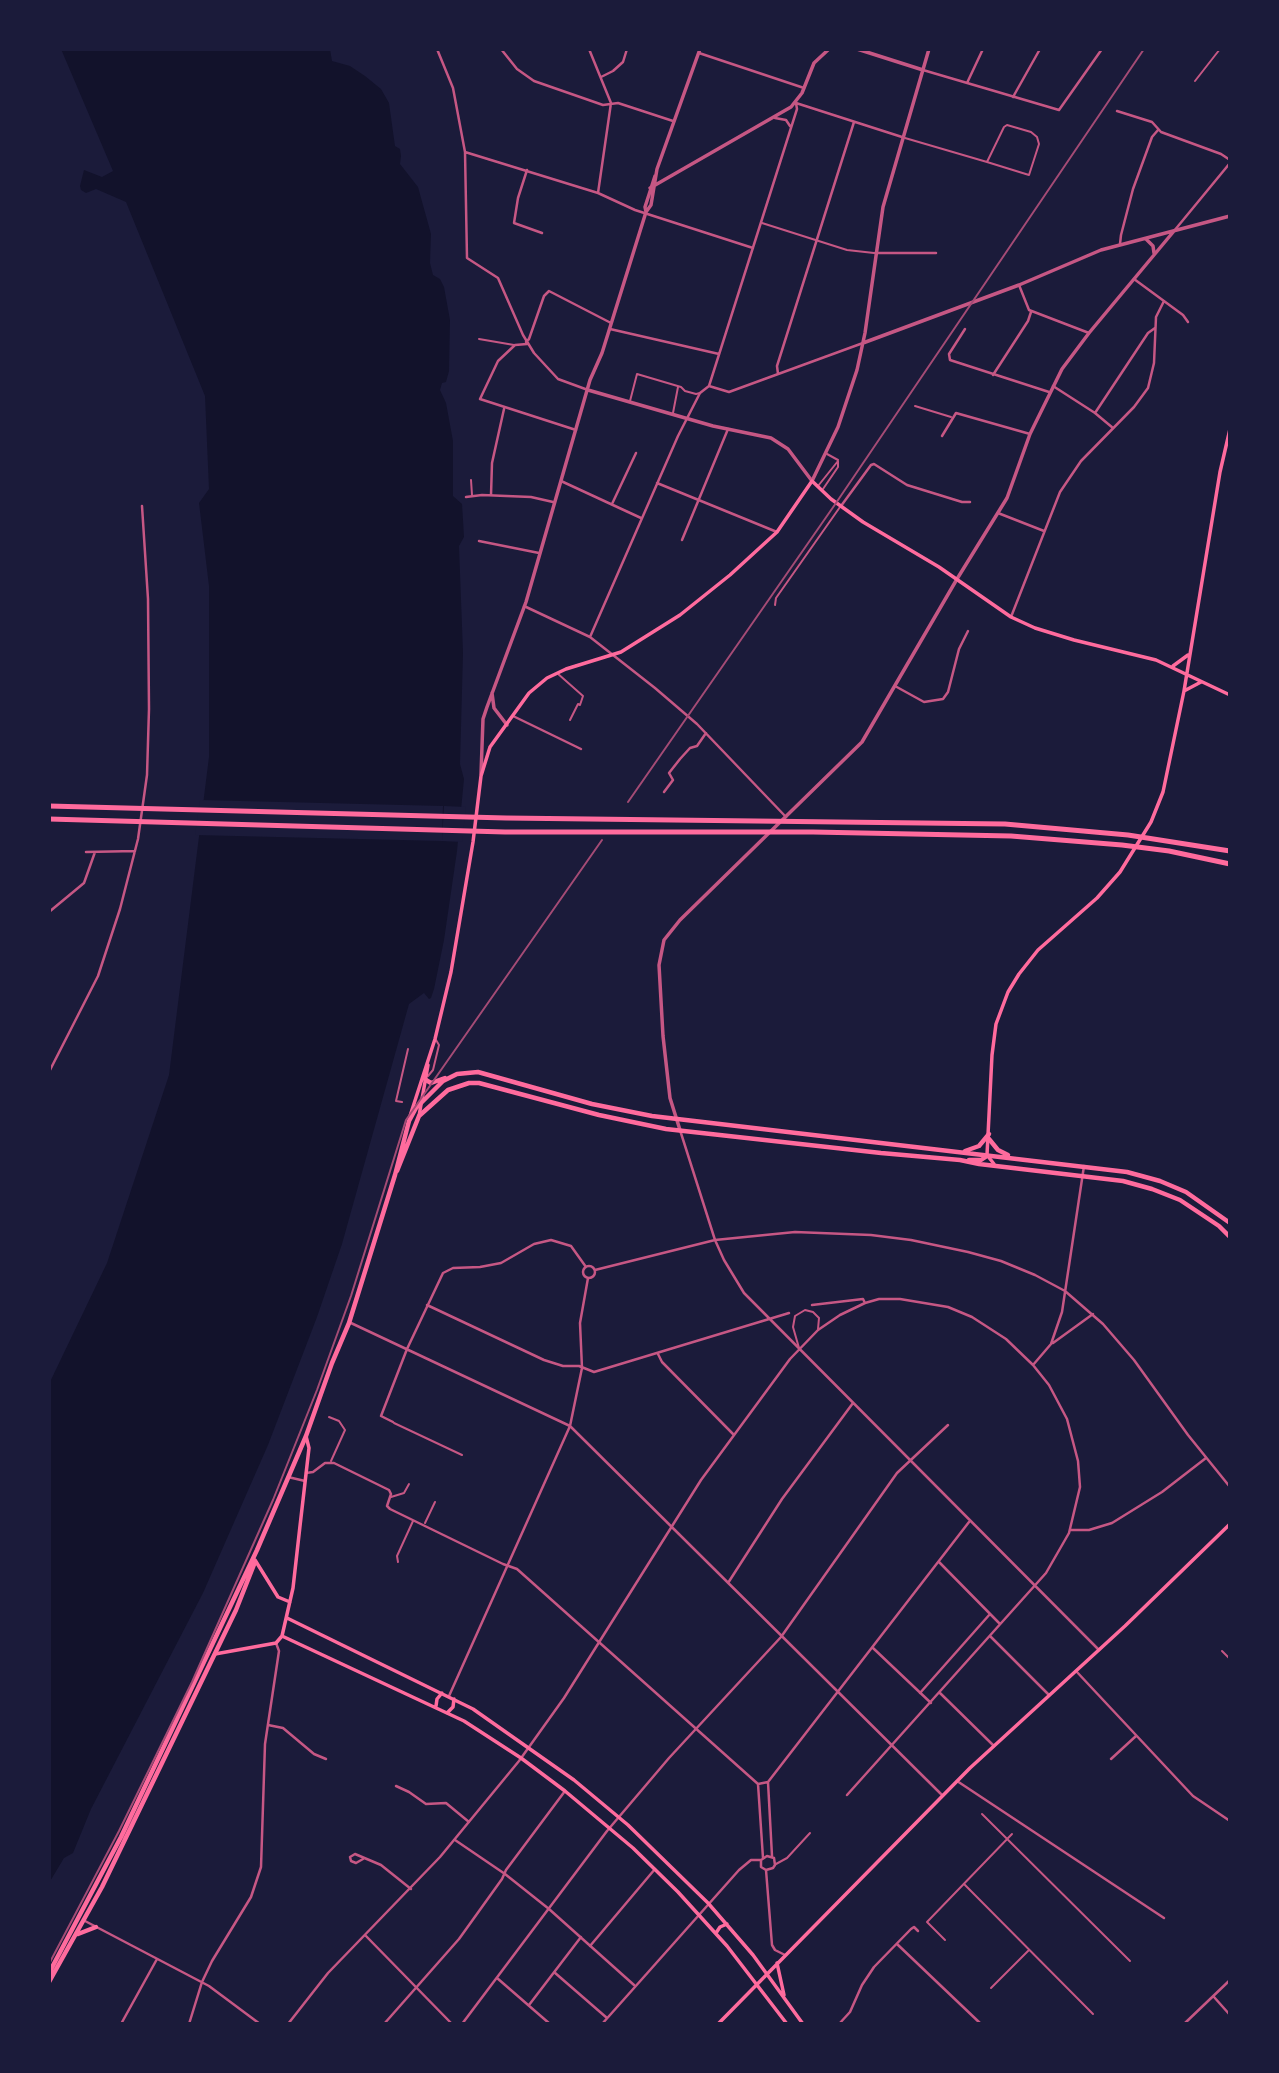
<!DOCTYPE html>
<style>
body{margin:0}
#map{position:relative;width:1279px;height:2073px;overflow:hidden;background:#1b1b3a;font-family:Mulish,sans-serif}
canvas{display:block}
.frame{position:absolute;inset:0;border:51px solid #1b1b3a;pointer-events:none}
</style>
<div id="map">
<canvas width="1279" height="2073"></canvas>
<div class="frame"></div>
</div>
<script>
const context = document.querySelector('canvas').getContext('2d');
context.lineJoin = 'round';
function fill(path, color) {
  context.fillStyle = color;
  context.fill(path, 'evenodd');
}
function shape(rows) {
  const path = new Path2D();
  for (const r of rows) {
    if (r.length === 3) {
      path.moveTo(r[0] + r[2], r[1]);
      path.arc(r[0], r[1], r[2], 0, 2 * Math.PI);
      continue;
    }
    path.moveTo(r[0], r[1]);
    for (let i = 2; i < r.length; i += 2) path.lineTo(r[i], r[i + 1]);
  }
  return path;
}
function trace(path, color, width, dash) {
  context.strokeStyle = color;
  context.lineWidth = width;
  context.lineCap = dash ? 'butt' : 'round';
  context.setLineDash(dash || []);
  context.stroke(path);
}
const water = shape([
 [61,49,330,49,332,61,350,66,365,76,381,89,389,103,395,146,400,149,401,156,400,164,418,187,431,234,430,263,433,275,440,279,444,287,450,320,449,371,446,382,442,383,440,390,446,403,453,441,453,496,462,504,463,520,464,537,459,546,463,653,460,764,464,779,457,851,444,940,434,989,431,998,429,999,424,993,409,1004,342,1244,317,1317,268,1445,203,1593,91,1809,73,1853,64,1858,49,1883,49,1384,107,1263,169,1075,209,757,209,586,199,503,209,489,205,396,126,202,96,189,86,193,81,190,80,186,84,170,102,177,113,171]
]);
const pier = shape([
 [200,800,443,806,442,841,195,835],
 [444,806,466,807,462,842,442,841]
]);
const service = shape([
 [1195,81,1220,49],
 [905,138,987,162,1004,127,1007,125,1031,132,1037,137,1039,144,1029,175,987,162],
 [762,223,847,250,874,253],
 [479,339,514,345],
 [915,406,951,417],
 [827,454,838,460],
 [471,480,472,495],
 [818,486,838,461],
 [823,489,838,467,838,461],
 [775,605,776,598,840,507],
 [557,673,583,696,580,705,578,704,570,720],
 [428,1076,433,1070,439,1045,436,1040],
 [402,1102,396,1101,408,1049],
 [799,1348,793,1327,795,1316,805,1310,813,1312,819,1318,818,1329],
 [329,1417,339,1421,345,1430,331,1461],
 [394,1423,462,1455],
 [391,1497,404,1493,409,1484],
 [425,1523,435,1502],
 [398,1562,397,1556,413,1521],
 [1222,1651,1230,1659],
 [982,1814,1130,1961],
 [776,1864,787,1858,810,1833],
 [964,1884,1093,2014],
 [945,1940,927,1922,1012,1834],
 [991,1988,1029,1950]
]);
const pedestrian = shape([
 [630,401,637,374,681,387,685,391,696,394,700,393],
 [673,413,678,387]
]);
const minor = shape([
 [437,49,453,88,465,152,467,258,498,278,523,335,534,353,558,379,588,390],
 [501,49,517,69,534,81,603,105,618,103,673,121],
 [589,49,611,103,598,193],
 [699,53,804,88],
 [923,70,1059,110,1102,49],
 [601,77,613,71,623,62,627,49],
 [967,83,983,49],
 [1013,97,1040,49],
 [1117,111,1152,122,1161,132,1221,154,1230,160],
 [775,118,786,120,790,126],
 [465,152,598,193,635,210,753,248],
 [527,170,518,198,514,223,542,233],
 [1174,231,1230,163],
 [1120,244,1121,235,1133,189,1152,137,1158,130],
 [875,253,936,253],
 [1134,279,1183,315,1188,322],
 [1019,285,1029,310,1089,333],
 [610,329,719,354],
 [965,329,949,354,950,360,1049,392],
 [526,342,529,339,544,296,549,291,611,323],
 [527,344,515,345,498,361,480,399,576,430],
 [778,374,777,366,854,122],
 [993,375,1028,321,1031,312],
 [709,386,729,392,863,343],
 [1053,386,1095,413,1113,428],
 [1095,413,1148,333,1155,328],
 [942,436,956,413,1030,434],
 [561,481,641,518],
 [657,483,777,532],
 [491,495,492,463,504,409],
 [466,497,482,495,531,497,553,502],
 [612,504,636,453],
 [841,506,871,465,874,464,907,485,962,502,970,502],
 [998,513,1044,531],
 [682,540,728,429],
 [479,541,539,553],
 [524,606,590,637,655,688,697,724,786,817],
 [1011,617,1060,492,1081,461,1134,407,1148,388,1154,363,1156,317,1164,301],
 [590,637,678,436,700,393,709,386,797,109,796,103,902,137],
 [895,686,924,702,943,699,948,692,959,649,968,631],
 [513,716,581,749],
 [664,792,673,780,669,773,680,759,690,748,697,746,706,733],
 [86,852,135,851],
 [49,912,84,883,95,852],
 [49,1072,98,976,120,909,138,839,147,775,149,709,148,599,142,506],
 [680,1130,715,1240,724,1260,744,1293,1099,1650],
 [589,1272,6],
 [595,1270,715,1240,795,1232,871,1235,911,1240,968,1252,1001,1261,1035,1275,1065,1291,1103,1324,1134,1360,1188,1435,1230,1487],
 [427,1305,544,1360,563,1366,579,1366,594,1372,789,1313],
 [812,1305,863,1299,865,1303],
 [351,1323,570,1426,942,1795],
 [1053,1343,1093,1314],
 [658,1354,662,1362,733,1434],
 [1033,1365,1051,1344,1062,1312,1084,1166],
 [393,1422,381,1416,407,1349,443,1273,453,1268,480,1267,501,1263,534,1244,551,1240,571,1246,586,1267],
 [306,1473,313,1472,325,1463,334,1463,389,1490,391,1494,387,1506,390,1509,503,1564,517,1569,758,1784,768,1782],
 [288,1477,305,1481],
 [1070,1530,1089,1530,1112,1523,1162,1492,1206,1458],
 [939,1562,1000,1624],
 [728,1583,782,1499,853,1403],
 [990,1636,1049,1695],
 [873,1648,931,1703],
 [1076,1671,1193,1796,1230,1821],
 [920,1693,990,1614],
 [940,1693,994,1746],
 [449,1696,570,1426,582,1368,580,1323,588,1278],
 [268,1725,283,1728,314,1754,326,1759],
 [1111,1759,1136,1736],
 [957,1781,1164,1918],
 [768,1782,969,1522],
 [768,1782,772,1856],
 [758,1784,763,1858],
 [396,1786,409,1792,426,1804,446,1803,469,1822],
 [455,1840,505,1874,549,1909,634,1985],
 [363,1859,356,1863,351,1861,350,1857,355,1854,381,1865,411,1889],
 [766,1870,772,1945,775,1950,785,1955],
 [85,1921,209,1986,260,2024],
 [365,1935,452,2024],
 [897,1944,981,2024],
 [590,1946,655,1869],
 [554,1972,607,2018],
 [497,1978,550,2024],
 [1214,1997,1230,2015],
 [529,2005,581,1937],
 [121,2024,157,1959],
 [189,2024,202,1982,212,1961,251,1897,261,1867,265,1744,279,1651,276,1643],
 [288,2024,328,1973,440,1857,519,1761,564,1698,701,1480,790,1359,818,1330,840,1315,865,1303,879,1299,900,1299,948,1307,972,1317,1006,1339,1033,1365,1049,1385,1067,1419,1078,1461,1080,1487,1069,1533,1046,1573,847,1795],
 [384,2024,459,1939,502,1879,506,1870,565,1791],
 [462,2024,607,1831,669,1758,781,1637,897,1473,948,1425],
 [602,2024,739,1870,751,1860,761,1860,767,1856,774,1858,775,1865,773,1868,766,1870,761,1867,761,1860],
 [839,2024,850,2012,862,1985,874,1967,911,1929,914,1927,918,1931],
 [1184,2024,1230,1980]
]);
const tertiary = shape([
 [857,49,923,70],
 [657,169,700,49],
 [650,188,791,107,802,93,814,63,829,49],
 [646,212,645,207,655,176],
 [1146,239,1153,246,1154,253],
 [863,343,1019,285,1101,250,1230,216],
 [588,390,713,426,771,438,788,449,812,481,838,427,857,370,865,333,883,207,929,49],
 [492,693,494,708,507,725],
 [481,774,483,719,487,707,526,602,590,380,602,353,646,212,651,205,657,169],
 [680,1130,670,1098,663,1036,659,965,664,940,680,920,862,742,957,579,1007,498,1030,434,1062,369,1089,333,1174,231]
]);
const secondary = shape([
 [1173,666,1188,655],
 [1184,691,1201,682],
 [410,1116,435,1039,451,972,473,842,481,776,490,747,529,693,547,678,566,669,621,652,680,615,730,575,777,532,812,481,831,499,863,522,939,567,1011,617,1035,628,1074,640,1156,660,1230,695],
 [419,1116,428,1065],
 [994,1164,987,1155,992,1055,996,1024,1008,992,1019,974,1038,950,1097,898,1120,872,1151,822,1163,792,1184,691,1220,472,1230,429],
 [255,1560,278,1597,290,1602],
 [287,1618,473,1709,574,1780,628,1825,708,1903,753,1955,803,2024],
 [282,1636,464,1721,521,1758,565,1791,633,1848,678,1892,727,1946,787,2024],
 [282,1636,293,1588,300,1526,309,1448,306,1436],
 [215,1654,276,1643,282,1636],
 [436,1706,437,1699,442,1693],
 [447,1713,453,1707,454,1699],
 [716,1933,720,1927,727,1924],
 [777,1963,784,1995],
 [718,2024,970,1768,1125,1626,1230,1524]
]);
const primary = shape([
 [426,1080,431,1083,445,1078],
 [989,1139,998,1150,1008,1155],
 [965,1151,979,1146,989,1134],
 [969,1160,981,1160,987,1156],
 [397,1171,419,1116,448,1090,469,1083,479,1083,599,1115,666,1129,881,1153,960,1160,979,1164,1123,1181,1152,1189,1180,1200,1219,1226,1230,1237],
 [78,1934,96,1927],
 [49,1973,121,1837,257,1550,306,1436,332,1363,349,1323,395,1175,409,1121,416,1108,443,1081,457,1074,478,1072,592,1104,652,1116,1127,1172,1160,1181,1186,1192,1230,1223],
 [49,1982,102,1887,236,1610,255,1562]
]);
const motorway = shape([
 [49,806,506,818,1005,824,1128,835,1230,851],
 [49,819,505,832,813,832,1011,836,1122,845,1169,851,1230,864]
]);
const tram = shape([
 [628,802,836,503,1144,49],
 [49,1964,119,1831,192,1682,273,1500,317,1390,351,1296,406,1120,602,840]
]);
fill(water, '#12122b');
fill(pier, '#1b1b3a');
trace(service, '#c65784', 2);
trace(pedestrian, '#c65784', 2);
trace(minor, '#c65784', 2.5);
trace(tertiary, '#c65784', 3.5);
trace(secondary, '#ff6b9d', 3.5);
trace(primary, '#ff6b9d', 4.5);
trace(motorway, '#ff6b9d', 5);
trace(tram, '#a44b75', 2);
</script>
